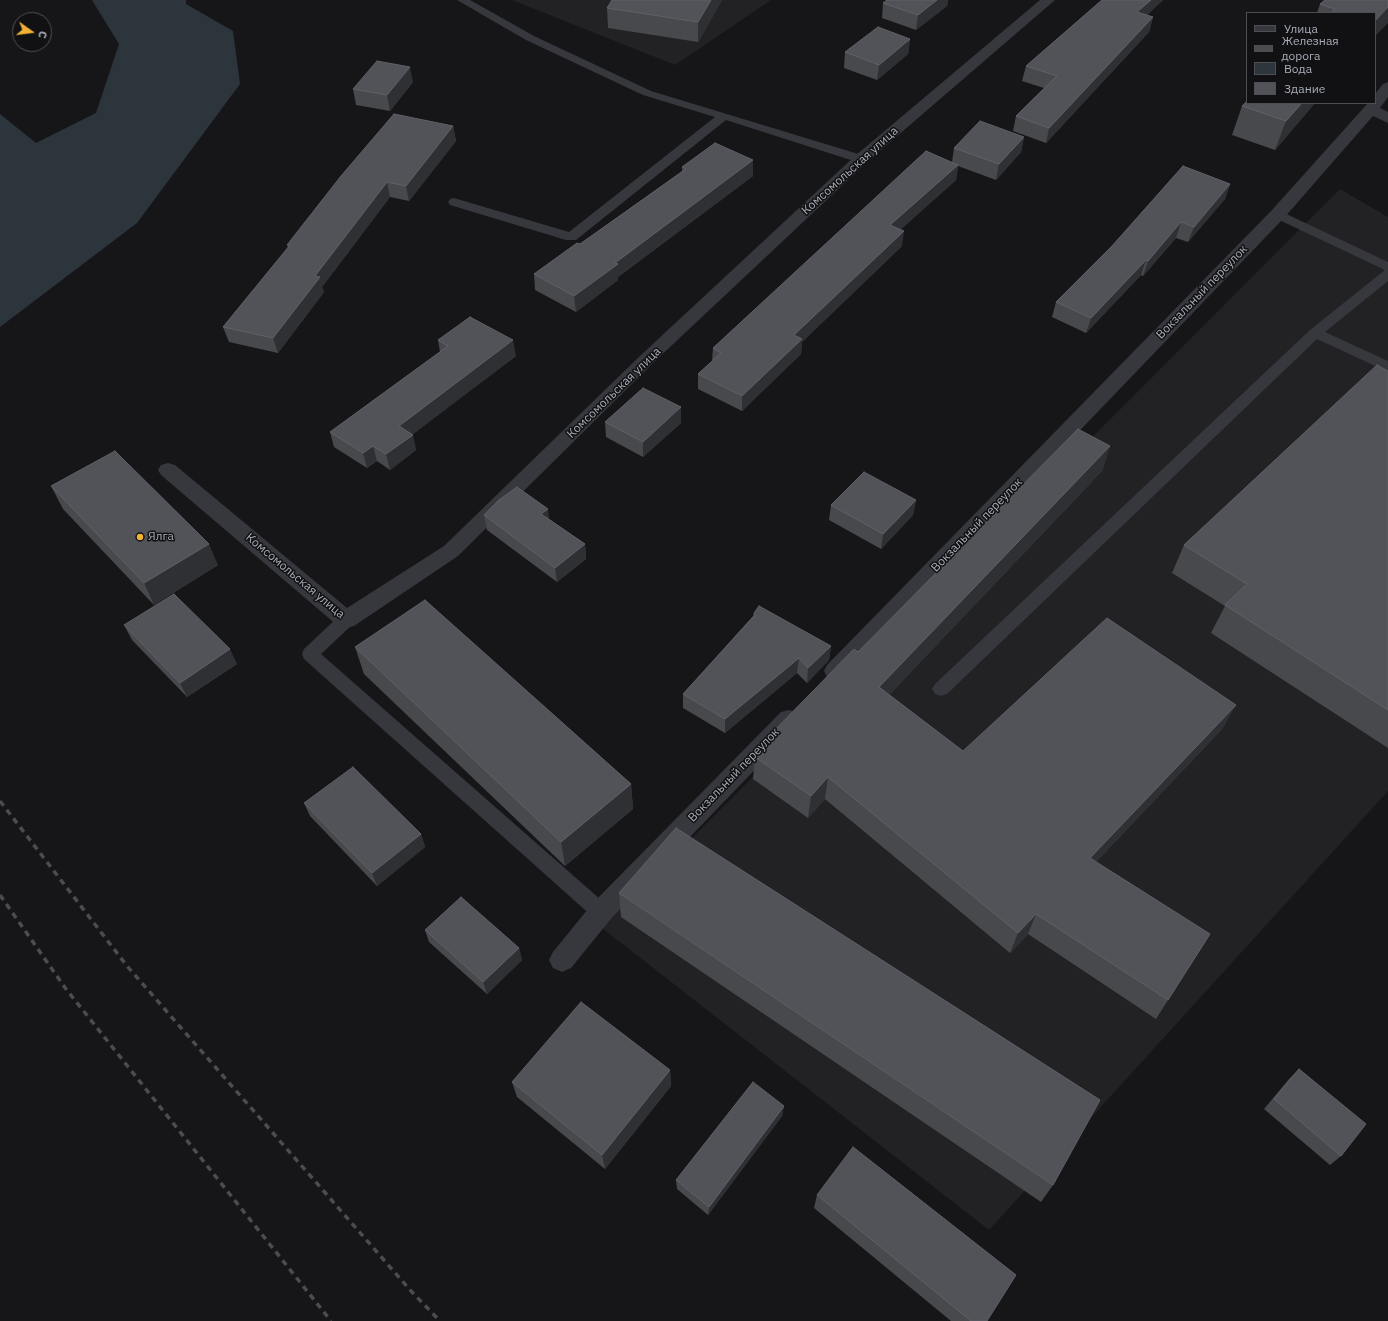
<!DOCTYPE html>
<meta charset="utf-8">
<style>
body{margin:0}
#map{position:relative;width:1388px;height:1321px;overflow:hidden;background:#161618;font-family:"IBM Plex Sans",sans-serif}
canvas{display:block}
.legend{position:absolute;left:1246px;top:12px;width:130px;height:92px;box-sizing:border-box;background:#111113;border:1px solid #4d4f55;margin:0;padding:5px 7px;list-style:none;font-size:12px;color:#a8adb8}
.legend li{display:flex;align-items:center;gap:8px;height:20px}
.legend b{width:20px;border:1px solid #4d4f55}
.north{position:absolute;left:12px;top:12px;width:40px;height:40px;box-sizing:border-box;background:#111113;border:1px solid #4d4f55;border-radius:50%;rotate:104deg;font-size:11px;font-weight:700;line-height:16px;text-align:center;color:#a8adb8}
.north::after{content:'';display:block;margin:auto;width:14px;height:18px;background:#f2b134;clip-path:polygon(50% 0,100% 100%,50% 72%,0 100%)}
</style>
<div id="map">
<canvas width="1388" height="1321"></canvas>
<ul class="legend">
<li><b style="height:5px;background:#37383d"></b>Улица</li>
<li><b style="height:5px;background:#4a4c52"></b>Железная дорога</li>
<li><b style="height:11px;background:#2c353c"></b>Вода</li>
<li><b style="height:11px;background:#525359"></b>Здание</li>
</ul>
<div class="north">С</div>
</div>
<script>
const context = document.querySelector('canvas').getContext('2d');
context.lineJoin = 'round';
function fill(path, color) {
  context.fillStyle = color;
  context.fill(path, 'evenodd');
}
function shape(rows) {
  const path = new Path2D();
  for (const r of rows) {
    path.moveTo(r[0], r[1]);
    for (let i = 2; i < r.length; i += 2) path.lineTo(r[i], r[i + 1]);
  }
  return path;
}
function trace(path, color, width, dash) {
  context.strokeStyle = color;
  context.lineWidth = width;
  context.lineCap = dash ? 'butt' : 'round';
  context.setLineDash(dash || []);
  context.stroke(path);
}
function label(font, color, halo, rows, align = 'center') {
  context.font = font + ' "IBM Plex Sans",sans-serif';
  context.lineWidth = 3;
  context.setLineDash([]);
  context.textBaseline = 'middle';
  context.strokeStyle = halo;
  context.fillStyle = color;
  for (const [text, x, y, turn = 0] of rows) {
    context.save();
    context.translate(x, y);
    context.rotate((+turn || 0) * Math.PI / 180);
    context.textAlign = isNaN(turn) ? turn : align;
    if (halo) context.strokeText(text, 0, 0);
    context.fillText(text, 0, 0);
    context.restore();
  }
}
const built = shape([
 [512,0,771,0,675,65],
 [1340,189,1388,217,1388,791,989,1230,602,928]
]);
const water = shape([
 [92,0,186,0,186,4,233,31,240,84,137,223,0,327,0,114,36,143,96,113,119,44]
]);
const lane = shape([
 [457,0,470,0,534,36,651,91,865,156,867,159,865,162,861,163,857,162,726,120,576,240,566,240,450,205,448,202,450,199,454,198,569,232,715,117,643,95,526,40,457,0],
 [1278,210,1388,262,1388,281,1325,332,1388,361,1388,372,1317,339,947,694,941,696,935,694,932,689,935,684,1310,330,1385,270,1273,217,1272,214,1273,211,1278,210],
 [346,614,352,615,354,620,352,625,321,654,608,906,611,912,608,918,601,921,594,918,304,659,302,654,304,649,340,615,346,614]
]);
const street = shape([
 [1040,0,1055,0,867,162,653,363,458,556,354,626,346,628,338,626,161,475,158,470,161,465,168,463,175,465,347,608,444,546,641,355,855,156,1040,0],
 [1388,82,1388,97,1380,108,1388,112,1388,123,1373,116,1284,218,843,677,835,680,827,677,824,671,827,665,1272,210,1368,103,1375,103,1375,94,1383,84,1388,82],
 [789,710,797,712,800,719,797,726,610,920,571,968,562,972,553,968,549,960,553,952,592,904,781,712,789,710]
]);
const rail = shape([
 [0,801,127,966,411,1291,440,1321],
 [0,895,66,989,331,1321]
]);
const wall = shape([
 [612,0,722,0,698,42,608,28,607,8],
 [887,0,948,0,947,6,916,30,882,18,883,3],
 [1102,0,1163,0,1147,15,1153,17,1149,32,1046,143,1013,131,1016,116,1044,88,1022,81,1026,66],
 [1325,0,1375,13,1317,13,1320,4],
 [910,39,908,54,877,80,844,68,845,52],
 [413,82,390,111,356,105,353,89],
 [1247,103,1315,103,1275,150,1232,135,1242,106],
 [453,126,456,141,409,201,390,197,322,287,324,292,278,353,229,342,223,327,288,248,287,245],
 [1024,137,1021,152,996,180,958,166,956,180,901,229,902,246,802,342,801,354,742,411,698,389,698,374,712,361,713,348,952,162,954,148],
 [682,167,753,176,618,277,618,280,576,312,535,290,534,274,580,244,682,171],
 [1230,184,1225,199,1188,242,1176,238,1143,276,1141,275,1086,333,1052,317,1056,302],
 [438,340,516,356,412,434,416,450,390,470,377,461,367,468,334,447,330,432,440,352],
 [1388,371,1388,748,1211,633,1225,606,1172,573,1184,545],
 [605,422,681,423,643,457,606,437],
 [1110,446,1102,471,889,695,963,751,1223,728,1096,862,1168,1000,1156,1019,1028,934,1010,953,825,799,808,818,753,779,755,757,768,743,769,736,858,652],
 [51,486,218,565,154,605,63,509],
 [916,500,913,515,881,549,829,520,831,505],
 [484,515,549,519,585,544,586,559,557,582,487,530],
 [754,613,831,646,829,660,807,683,797,673,725,733,683,708,683,694,753,616],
 [124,625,237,664,187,697,132,640],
 [355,647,631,784,633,809,565,866,364,674],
 [304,803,421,834,425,847,377,886,310,816],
 [619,893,1053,1185,1041,1202,621,917],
 [425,930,519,948,522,960,487,994,429,942],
 [1299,1069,1341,1156,1330,1165,1264,1109,1289,1079],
 [670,1070,671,1086,605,1169,517,1097,512,1082],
 [784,1106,782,1116,708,1215,677,1189,676,1180],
 [817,1195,987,1321,951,1321,814,1208]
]);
const shadedWall = shape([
 [711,0,722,0,698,42,698,22],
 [937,0,948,0,947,6,916,30,918,15],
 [1151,0,1163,0,1134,27,1137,12],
 [1388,7,1388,23,1375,36,1375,21],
 [1153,17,1149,32,1046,143,1049,128],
 [910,39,908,54,877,80,879,65],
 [410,67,413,82,390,111,387,95],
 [1302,103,1315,103,1275,150,1286,121],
 [453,126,456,141,409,201,406,186],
 [1024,137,1021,152,996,180,999,164],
 [753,160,753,176,618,277,618,280,576,312,574,296,615,263],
 [958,165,956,180,888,241,890,225],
 [387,182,390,197,322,287,324,292,278,353,273,338,315,276],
 [1230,184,1225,199,1188,242,1194,227],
 [1181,222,1176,238,1143,276,1148,261],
 [904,231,902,246,802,342,801,354,742,411,742,396,794,335],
 [1146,260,1141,275,1086,333,1091,318],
 [513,340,516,356,403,442,399,426],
 [681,407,681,423,643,457,643,442],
 [413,435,416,450,390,470,386,454],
 [373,446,377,461,367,468,363,453],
 [1110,446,1102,471,875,710,879,687],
 [916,500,913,515,881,549,883,534],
 [548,509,550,524,541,514],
 [209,544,218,565,154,605,144,583],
 [585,544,586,559,557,582,555,568],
 [831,646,829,660,807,683,808,668],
 [230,649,237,664,187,697,180,683],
 [799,658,797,673,725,733,725,719],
 [1236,705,1223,728,1080,879,1090,858],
 [828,777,825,799,808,818,811,796],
 [631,784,633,809,565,866,561,842],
 [421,834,425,847,377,886,372,873],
 [1036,914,1028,934,1010,953,1018,933],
 [519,948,522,960,487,994,483,982],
 [670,1070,671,1086,605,1169,602,1155],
 [784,1106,782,1116,708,1215,709,1207]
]);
const building = shape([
 [612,0,711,0,698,22,607,8,612,0],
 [887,0,937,0,918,15,883,3,887,0],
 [1102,0,1151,0,1137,12,1153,17,1049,128,1016,116,1057,76,1026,66,1102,0],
 [1325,0,1388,0,1388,7,1375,21,1375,13,1331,13,1335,9,1320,4,1325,0],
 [878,27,910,39,879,65,845,52,878,27],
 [377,61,410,67,387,95,353,89,377,61],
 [1247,101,1247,103,1302,103,1286,121,1242,106,1247,101],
 [394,114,453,126,406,186,387,182,315,276,320,277,273,338,223,327,290,245,287,245,341,176,394,114],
 [980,121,1024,137,999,164,954,148,980,121],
 [715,143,753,160,615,263,618,264,574,296,534,274,577,243,580,244,686,169,682,167,715,143],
 [926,151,958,165,890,225,904,231,794,335,802,339,742,396,698,374,721,353,713,348,926,151],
 [1183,166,1230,184,1194,227,1181,222,1148,261,1146,260,1091,318,1056,302,1112,246,1183,166],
 [470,317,513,340,399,426,413,435,386,454,373,446,363,453,330,432,448,346,438,340,470,317],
 [1377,365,1388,371,1388,710,1225,605,1247,584,1184,545,1377,365],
 [643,388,681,407,643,442,605,422,643,388],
 [1078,429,1110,446,879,687,963,751,1107,618,1236,705,1090,858,1210,934,1168,1000,1036,914,1018,933,828,777,811,796,755,757,772,739,769,736,854,649,858,652,1078,429],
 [115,451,209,544,144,583,51,486,115,451],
 [864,472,916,500,883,534,831,505,864,472],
 [517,487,548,509,541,514,585,544,555,568,484,515,499,500,517,487],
 [174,594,230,649,180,683,124,625,174,594],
 [425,600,631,784,561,842,355,647,425,600],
 [759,606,831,646,808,668,799,658,725,719,683,694,755,615,754,613,759,606],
 [353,767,421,834,372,873,304,803,353,767],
 [676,828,1100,1100,1053,1185,619,893,676,828],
 [461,897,519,948,483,982,425,930,461,897],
 [581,1002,670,1070,602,1155,512,1082,581,1002],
 [1299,1069,1366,1124,1341,1156,1274,1099,1299,1069],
 [753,1082,784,1106,709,1207,676,1180,753,1082],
 [853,1147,1016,1275,987,1321,971,1321,817,1195,853,1147]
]);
const markers = [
 [140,537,4,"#f2b134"]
];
const streetNames = [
 ["Комсомольская улица",850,171,-42],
 ["Вокзальный переулок",1202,292,-46],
 ["Комсомольская улица",614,393,-44],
 ["Вокзальный переулок",977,525,-46],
 ["Комсомольская улица",295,576,40],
 ["Вокзальный переулок",734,775,-46]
];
const poiNames = [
 ["Ялга",148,537]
];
fill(built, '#222225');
fill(water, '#2c353c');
fill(lane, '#37383d');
fill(street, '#37383d');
trace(rail, '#4a4c52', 3.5, [6, 5]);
fill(wall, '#47494d');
fill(shadedWall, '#2f3033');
fill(building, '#525359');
trace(building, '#5f6168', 1);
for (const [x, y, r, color] of markers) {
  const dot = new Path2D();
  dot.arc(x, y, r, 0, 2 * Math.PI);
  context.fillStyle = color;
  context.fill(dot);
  trace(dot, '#111113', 1.5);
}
label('12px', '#a8adb8', '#111113', streetNames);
label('12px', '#a8adb8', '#111113', poiNames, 'left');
</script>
